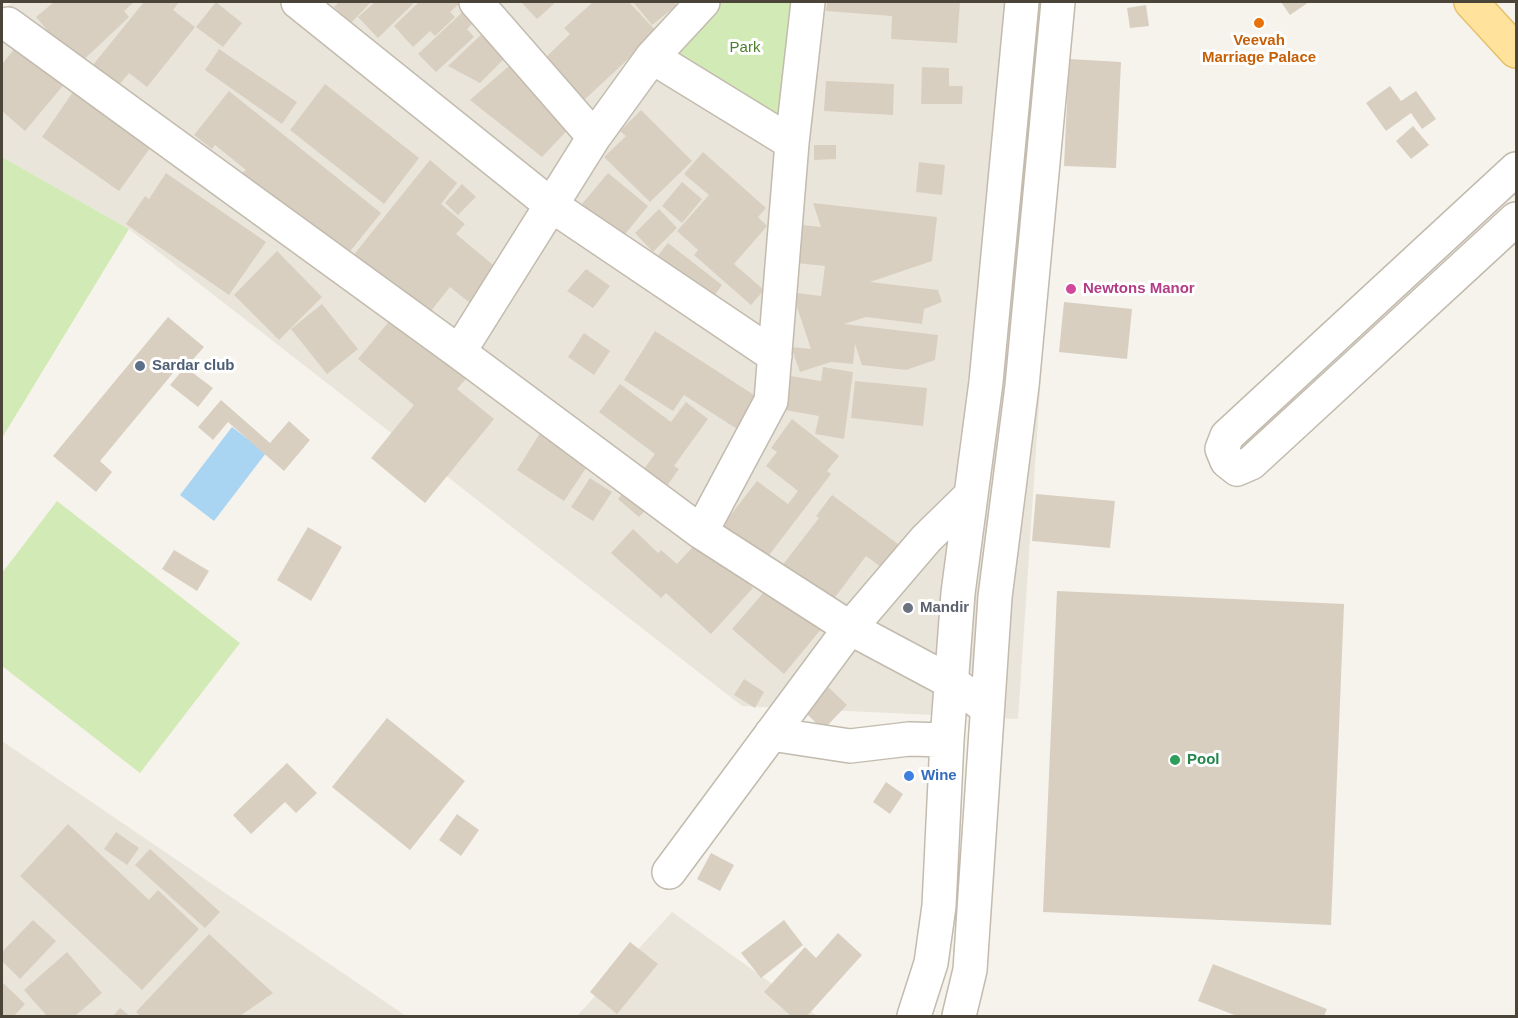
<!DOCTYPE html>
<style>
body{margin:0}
#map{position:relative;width:1518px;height:1018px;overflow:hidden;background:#f6f3ec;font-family:Arial,sans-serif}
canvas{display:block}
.frame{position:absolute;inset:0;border:3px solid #4b4439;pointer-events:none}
</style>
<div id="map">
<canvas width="1518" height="1018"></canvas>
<div class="frame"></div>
</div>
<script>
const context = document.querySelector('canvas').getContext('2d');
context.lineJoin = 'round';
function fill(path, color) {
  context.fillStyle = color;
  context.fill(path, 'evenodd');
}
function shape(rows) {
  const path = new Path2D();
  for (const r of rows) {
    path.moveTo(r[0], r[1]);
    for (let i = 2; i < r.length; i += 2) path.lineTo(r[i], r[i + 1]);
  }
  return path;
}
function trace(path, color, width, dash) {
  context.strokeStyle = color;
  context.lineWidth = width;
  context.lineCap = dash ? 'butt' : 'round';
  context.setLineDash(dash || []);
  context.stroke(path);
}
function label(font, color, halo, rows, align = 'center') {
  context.font = font + ' Arial,sans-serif';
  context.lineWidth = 6;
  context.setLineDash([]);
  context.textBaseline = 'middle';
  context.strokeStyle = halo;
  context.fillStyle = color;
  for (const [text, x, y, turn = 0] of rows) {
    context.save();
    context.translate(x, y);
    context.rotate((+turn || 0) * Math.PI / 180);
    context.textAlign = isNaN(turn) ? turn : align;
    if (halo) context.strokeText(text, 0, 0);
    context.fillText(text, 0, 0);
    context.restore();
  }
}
const residential = shape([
 [13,2,1066,2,1018,719,742,706,129,229,2,157,2,10],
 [2,741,406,1016,2,1016],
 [672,912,817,1016,577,1016]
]);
const green = shape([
 [682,2,797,2,785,130,643,39],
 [2,157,129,229,2,438],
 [57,501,240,643,140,773,2,666,2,573]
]);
const water = shape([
 [232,427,266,453,214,521,180,495]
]);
const building = shape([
 [54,2,134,2,124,11,129,17,77,66,36,17],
 [144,2,179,2,173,10,195,27,147,87,129,73,113,92,88,71],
 [216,2,242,23,223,47,196,27],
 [339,2,371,2,351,23,334,7],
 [375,2,415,2,378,38,358,17],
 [419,2,461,2,450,12,455,17,435,36,430,31,413,47,394,26],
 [521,2,556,2,537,19],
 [593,2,629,2,657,32,582,102,543,60,570,34,564,28],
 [633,2,674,2,677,5,652,25],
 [827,2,960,2,957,43,891,39,892,16,826,11],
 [1281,2,1309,2,1290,15],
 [470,5,481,15,467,29,474,37,436,72,418,54],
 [1146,5,1149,26,1130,28,1127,8],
 [482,34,506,57,480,83,448,66],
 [20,42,66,82,25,131,2,111,2,64],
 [219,49,297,102,282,124,205,70],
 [517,59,574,123,542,157,470,100],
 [1069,59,1121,62,1116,168,1064,166],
 [922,67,949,68,949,86,963,86,962,104,921,104],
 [826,81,894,84,893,115,824,111],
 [325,84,419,158,384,204,290,130],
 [1390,86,1401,101,1416,91,1436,119,1422,129,1411,113,1386,131,1366,103],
 [75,89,153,144,119,191,42,137],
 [229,91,381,213,343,260,295,216,242,173,246,170,215,145,212,149,194,135],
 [641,110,692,161,650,202,604,157,626,136,620,131],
 [1413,126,1429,145,1411,159,1396,141],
 [814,145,836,145,836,159,814,160],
 [703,152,766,208,758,217,767,226,734,264,764,290,751,305,694,255,698,250,677,231,709,195,684,174],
 [430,160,457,183,441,204,465,224,456,234,498,269,470,303,450,287,430,312,386,278,379,288,348,262],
 [919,162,945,165,942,195,916,192],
 [166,173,266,242,229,295,126,224,145,196,149,199],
 [608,173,648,206,617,244,577,210],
 [682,182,702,199,682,223,662,206],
 [462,184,476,197,458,215,445,203],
 [813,203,937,217,932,261,870,282,938,290,942,302,924,309,922,324,866,317,844,324,938,335,935,360,906,370,862,365,855,344,853,364,831,362,800,372,791,347,811,349,796,304,797,293,821,296,825,266,797,263,802,225,821,227],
 [659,209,677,228,653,252,635,233],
 [668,243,722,285,706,307,651,264],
 [277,251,322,297,279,340,234,295],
 [586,269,610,286,593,308,567,291],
 [1064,302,1132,309,1127,359,1059,352],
 [322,304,358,349,327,374,291,329],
 [397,312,471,373,457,389,494,419,425,503,371,458,414,405,358,359],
 [168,317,204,347,188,365,183,361,100,461,112,472,96,492,53,456],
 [655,331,768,404,748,436,684,395,673,411,624,380],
 [584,333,610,351,594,375,568,357],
 [185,367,213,388,198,407,170,385],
 [823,367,853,372,844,439,815,434,819,416,785,410,791,376,821,381],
 [855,381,927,388,923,426,851,418],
 [620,384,671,422,686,402,708,419,674,466,679,469,664,490,641,473,655,454,599,412],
 [221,400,270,443,289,421,310,440,284,471,228,422,213,440,198,427],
 [792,419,839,456,827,471,831,474,763,563,719,530,757,481,788,504,798,491,766,466,777,452,771,448],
 [542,430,590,462,564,501,517,470],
 [590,478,612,492,593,521,571,507],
 [629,486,650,505,639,517,618,499],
 [1036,494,1115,501,1110,548,1032,541],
 [832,495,902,547,885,570,866,556,830,604,781,567,819,518,816,516],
 [308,527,342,547,311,601,277,580],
 [633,529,658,553,661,550,677,564,700,539,753,588,711,634,666,593,661,598,611,553],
 [174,550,209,571,197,591,162,569],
 [771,584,822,628,784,674,732,629],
 [1057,591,1344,604,1331,925,1043,912],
 [744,679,764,692,755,708,734,695],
 [824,683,847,705,823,730,800,707],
 [387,718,465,781,410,850,332,787],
 [287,763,317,793,296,813,285,802,251,834,233,815],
 [886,782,903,794,890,814,873,802],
 [457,814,479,830,461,856,439,840],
 [68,824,149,900,158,890,199,929,142,990,20,876],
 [116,832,139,848,127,865,104,849],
 [150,849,220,912,205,928,135,865],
 [711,853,734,865,720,891,697,879],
 [33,920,56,941,20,979,2,961,2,952],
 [784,920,803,945,761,978,741,953],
 [838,933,862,955,807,1016,791,1016,764,992,805,947,816,958],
 [209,934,273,993,240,1016,140,1016,136,1012],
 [630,942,658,964,617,1014,590,992],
 [67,952,102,993,75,1016,47,1016,24,990],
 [1213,964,1327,1009,1324,1016,1237,1016,1198,1001],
 [2,982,25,1004,14,1016,2,1016],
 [120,1008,130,1016,113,1016]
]);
const minor = shape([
 [298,2,551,205,775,356],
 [476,2,594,137],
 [8,24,459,352,701,532,850,628,953,683,987,708],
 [652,57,792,143],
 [1516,169,1227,436,1222,449,1227,461,1237,469,1251,463,1516,219],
 [459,352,594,137,652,57,703,2],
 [701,532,771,401,792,143,808,2],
 [771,734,850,746,909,739,947,740],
 [669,872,850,628,926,539,971,495],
 [914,1016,931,963,939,906,947,740,958,593,986,382,1022,2],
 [959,1016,970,970,995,597,1022,386,1058,2]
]);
const major = shape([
 [1471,2,1516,51]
]);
const markers = [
 [1259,23,6,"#e8710a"],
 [1071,289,6,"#d1479c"],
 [140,366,6,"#5c6f8a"],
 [908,608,6,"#6b7280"],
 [1175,760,6,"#2e9e5b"],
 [909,776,6,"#3f7fe0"]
];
const foodNames = [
 ["Veevah",1259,41],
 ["Marriage Palace",1259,58]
];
const parkNames = [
 ["Park",745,48]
];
const hotelNames = [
 ["Newtons Manor",1083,289]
];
const serviceNames = [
 ["Sardar club",152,366]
];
const worshipNames = [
 ["Mandir",920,608]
];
const leisureNames = [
 ["Pool",1187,760]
];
const shopNames = [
 ["Wine",921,776]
];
fill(residential, '#eae5da');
fill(green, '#d2eab5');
fill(water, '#a9d4f2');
fill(building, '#d8cfc1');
trace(minor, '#c2bbae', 36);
trace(major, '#e6c16a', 36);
trace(minor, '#fff', 33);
trace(major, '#ffe39c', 33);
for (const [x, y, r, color] of markers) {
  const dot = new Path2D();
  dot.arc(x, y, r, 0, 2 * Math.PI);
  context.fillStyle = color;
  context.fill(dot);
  trace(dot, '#fff', 2);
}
label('bold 15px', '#c56008', '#fff', foodNames);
label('15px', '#4a7f2a', '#fff', parkNames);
label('bold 15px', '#b23c85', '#fff', hotelNames, 'left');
label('bold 15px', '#4e5e75', '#fff', serviceNames, 'left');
label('bold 15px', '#5b616d', '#fff', worshipNames, 'left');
label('bold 15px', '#27864d', '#fff', leisureNames, 'left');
label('bold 15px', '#366cbe', '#fff', shopNames, 'left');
</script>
